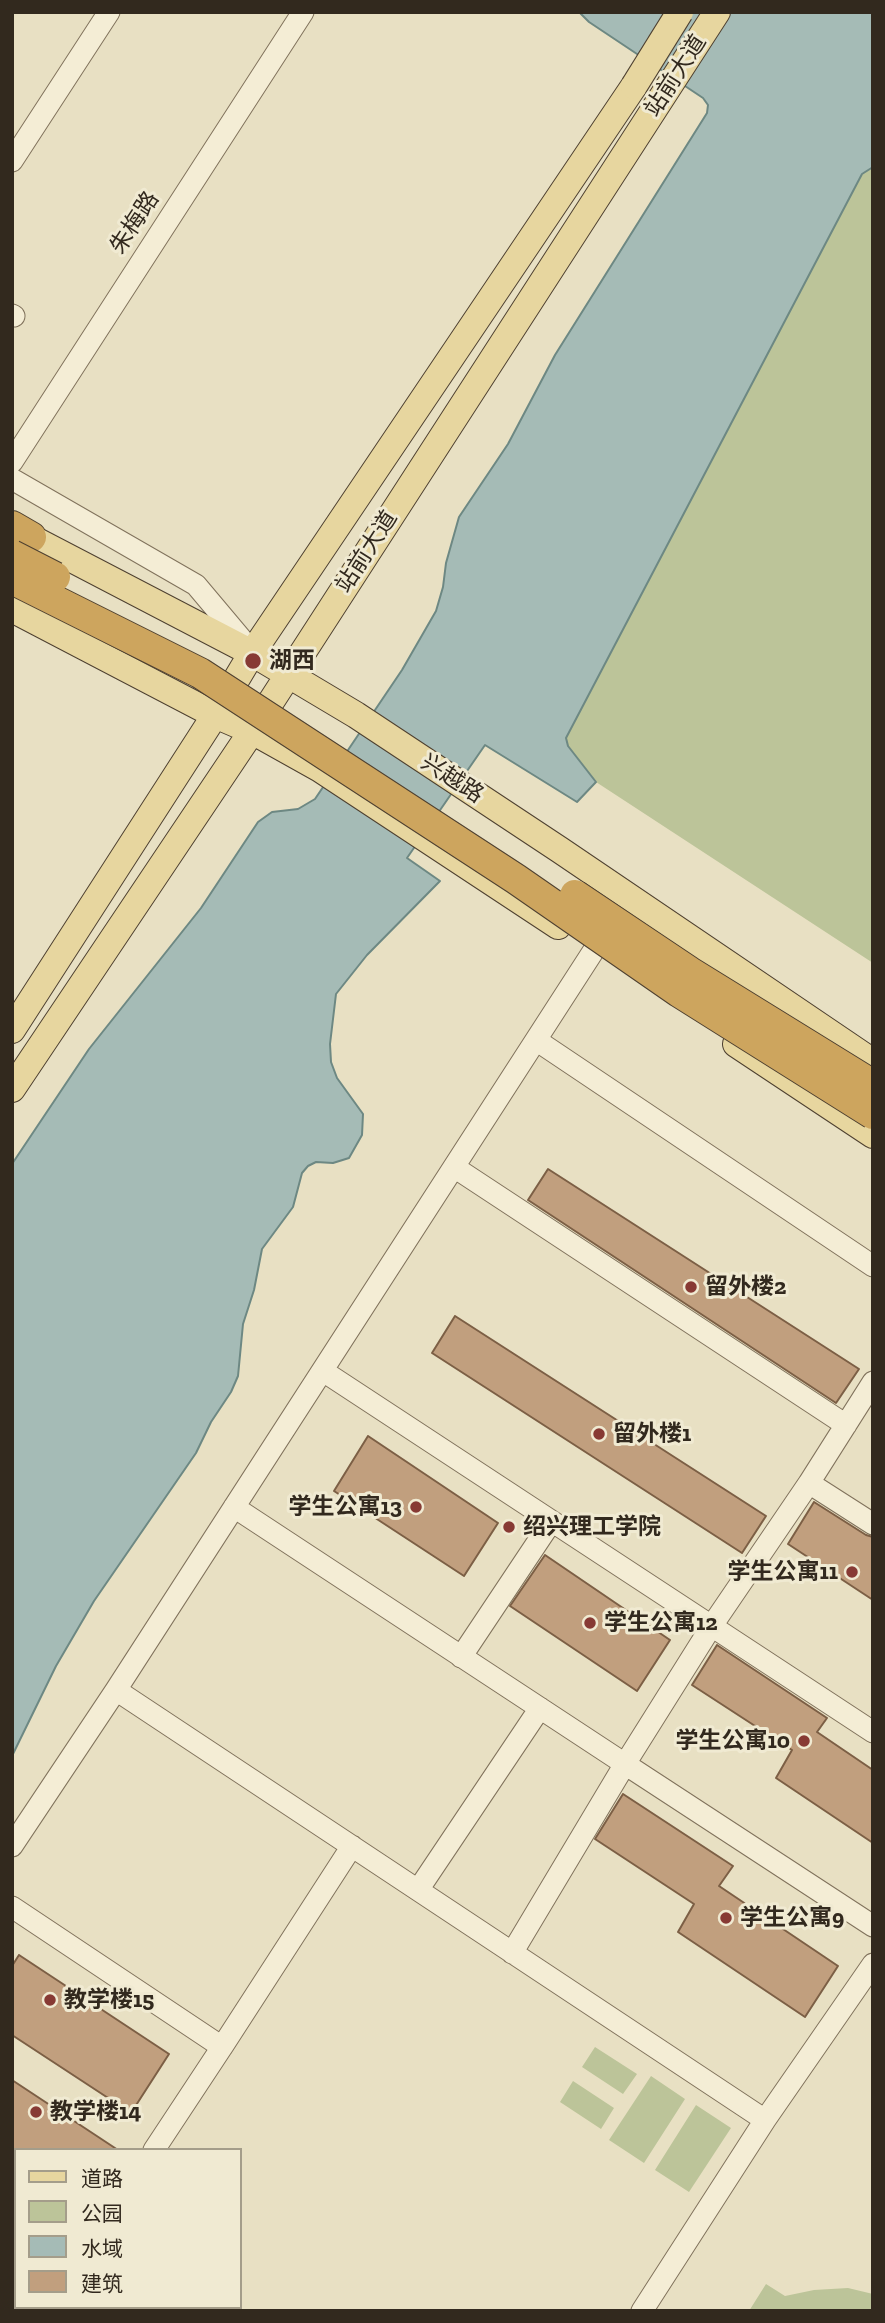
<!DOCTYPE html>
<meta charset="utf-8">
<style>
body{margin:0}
#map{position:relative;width:885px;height:2323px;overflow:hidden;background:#e8e0c3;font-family:"Zilla Slab","Noto Sans SC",serif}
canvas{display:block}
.frame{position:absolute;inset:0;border:14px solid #32291e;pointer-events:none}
.legend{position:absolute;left:14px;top:2148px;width:228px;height:161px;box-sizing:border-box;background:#f0ead2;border:2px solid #a49d8a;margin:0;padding:9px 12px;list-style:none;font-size:21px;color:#32291e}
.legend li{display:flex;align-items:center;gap:14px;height:35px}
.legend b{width:35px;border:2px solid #a49d8a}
</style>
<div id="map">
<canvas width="885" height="2323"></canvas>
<div class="frame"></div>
<ul class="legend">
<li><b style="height:9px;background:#e7d69f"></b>道路</li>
<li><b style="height:19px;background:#bcc499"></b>公园</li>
<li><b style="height:19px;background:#a5bbb6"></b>水域</li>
<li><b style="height:19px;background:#c19f7e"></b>建筑</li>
</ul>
</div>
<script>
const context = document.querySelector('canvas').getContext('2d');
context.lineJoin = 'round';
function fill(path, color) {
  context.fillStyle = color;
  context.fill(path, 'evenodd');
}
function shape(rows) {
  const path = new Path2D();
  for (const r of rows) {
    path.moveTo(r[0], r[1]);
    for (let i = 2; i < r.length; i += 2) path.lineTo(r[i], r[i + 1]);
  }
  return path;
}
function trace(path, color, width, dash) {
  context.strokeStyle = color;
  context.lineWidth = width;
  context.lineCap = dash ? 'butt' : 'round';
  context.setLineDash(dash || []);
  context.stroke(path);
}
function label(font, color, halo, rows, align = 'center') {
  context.font = font + ' "Zilla Slab","Noto Sans SC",serif';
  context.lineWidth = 6;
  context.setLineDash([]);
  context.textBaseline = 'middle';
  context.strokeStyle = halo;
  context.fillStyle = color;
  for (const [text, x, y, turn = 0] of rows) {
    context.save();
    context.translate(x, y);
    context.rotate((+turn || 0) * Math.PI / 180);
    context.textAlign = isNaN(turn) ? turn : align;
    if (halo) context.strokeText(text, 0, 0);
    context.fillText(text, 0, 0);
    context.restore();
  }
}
const green = shape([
 [873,167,873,963,596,782,568,746,566,738,862,174],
 [595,2047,637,2074,623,2094,582,2067],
 [651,2076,685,2099,644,2163,609,2140],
 [573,2081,614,2108,601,2129,560,2102],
 [696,2105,731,2128,689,2192,655,2170],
 [766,2284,785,2296,814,2290,848,2288,873,2294,873,2311,749,2311]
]);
const water = shape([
 [579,12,873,12,873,167,862,174,566,738,568,746,596,782,577,802,485,745,407,858,440,881,367,955,336,994,330,1044,331,1062,337,1078,363,1114,362,1135,349,1158,333,1163,316,1162,308,1166,302,1173,293,1207,262,1249,254,1290,243,1324,238,1376,231,1392,211,1422,196,1453,94,1601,56,1666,12,1756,12,1164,89,1049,201,908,258,822,272,812,298,809,315,799,402,670,436,611,443,587,446,563,459,517,508,444,555,355,707,113,708,105,703,98,589,22,579,12]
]);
const building = shape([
 [548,1169,859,1369,836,1403,528,1200,548,1169],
 [455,1316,766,1516,742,1553,432,1353,455,1316],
 [368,1436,498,1523,464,1576,334,1491,368,1436],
 [814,1502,866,1535,873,1537,873,1600,788,1544,814,1502],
 [545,1555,670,1640,637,1691,510,1606,545,1555],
 [717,1645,827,1718,817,1732,873,1770,873,1843,776,1778,792,1750,692,1685,717,1645],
 [623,1794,733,1866,719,1886,838,1966,805,2017,678,1932,694,1904,595,1839,623,1794],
 [19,1955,169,2054,131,2113,12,2035,12,1966,19,1955],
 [12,2080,118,2150,12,2150,12,2080]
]);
const minor = shape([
 [12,161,109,12],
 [12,315,14,316],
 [12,462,303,12],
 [12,479,196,585,249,648],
 [536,1040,873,1266],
 [454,1167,846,1425],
 [323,1371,873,1732],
 [809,1483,873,1382],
 [234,1507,625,1764,711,1627,809,1483,873,1524],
 [461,1657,551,1522],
 [116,1690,765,2120],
 [12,1846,116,1690,594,950],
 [418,1890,540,1708],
 [12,1907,222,2047,352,1846],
 [512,1953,625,1764,873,1926],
 [154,2150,222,2047],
 [47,2311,49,2307],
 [642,2311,765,2120,873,1964]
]);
const major = shape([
 [14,529,252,653,356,715,560,850,873,1062],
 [12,609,215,715,252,731,320,769,558,926],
 [12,1030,215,715,252,653,634,86],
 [736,1044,873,1135],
 [12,1089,252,731,717,12]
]);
const highway = shape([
 [12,526,31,537]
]);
const majorBridge = shape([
 [634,86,680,12]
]);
const highwayBridge = shape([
 [12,555,55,577],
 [12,579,200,673,516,879,679,992,873,1114],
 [575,895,690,972,873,1085]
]);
const markers = [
 [253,661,9,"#873a34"],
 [691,1287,7,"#873a34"],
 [599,1434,7,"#873a34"],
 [416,1507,7,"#873a34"],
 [509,1527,7,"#873a34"],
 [852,1572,7,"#873a34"],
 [590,1623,7,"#873a34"],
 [804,1741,7,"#873a34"],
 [726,1918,7,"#873a34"],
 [50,2000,7,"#873a34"],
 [36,2112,7,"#873a34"]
];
const streetNames = [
 ["站前大道",676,76,-57],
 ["朱梅路",135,223,-57],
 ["站前大道",367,552,-57],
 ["兴越路",452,779,33]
];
const poiNames = [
 ["湖西",269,661],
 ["留外楼2",705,1287],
 ["留外楼1",613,1434],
 ["学生公寓13",402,1507,"right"],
 ["绍兴理工学院",523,1527],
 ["学生公寓11",838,1572,"right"],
 ["学生公寓12",604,1623],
 ["学生公寓10",790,1741,"right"],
 ["学生公寓9",740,1918],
 ["教学楼15",64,2000],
 ["教学楼14",50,2112]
];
fill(green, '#bcc499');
fill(water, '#a5bbb6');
trace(water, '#6d8883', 2);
fill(building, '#c19f7e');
trace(building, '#7c5f45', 2);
trace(minor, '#80725c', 23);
trace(major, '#4e4030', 28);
trace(highway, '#4e4030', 32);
trace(minor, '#f4edd5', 21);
trace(major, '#e7d69f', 26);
trace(highway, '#cda55e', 30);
trace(majorBridge, '#4e4030', 28, []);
trace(highwayBridge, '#4e4030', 32, []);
trace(majorBridge, '#e7d69f', 26);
trace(highwayBridge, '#cda55e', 30);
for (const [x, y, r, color] of markers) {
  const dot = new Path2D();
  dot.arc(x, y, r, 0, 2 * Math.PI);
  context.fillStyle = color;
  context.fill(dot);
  trace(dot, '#f0ead2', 2.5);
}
label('23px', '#32291e', '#f0ead2', streetNames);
label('bold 23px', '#32291e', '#f0ead2', poiNames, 'left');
</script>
